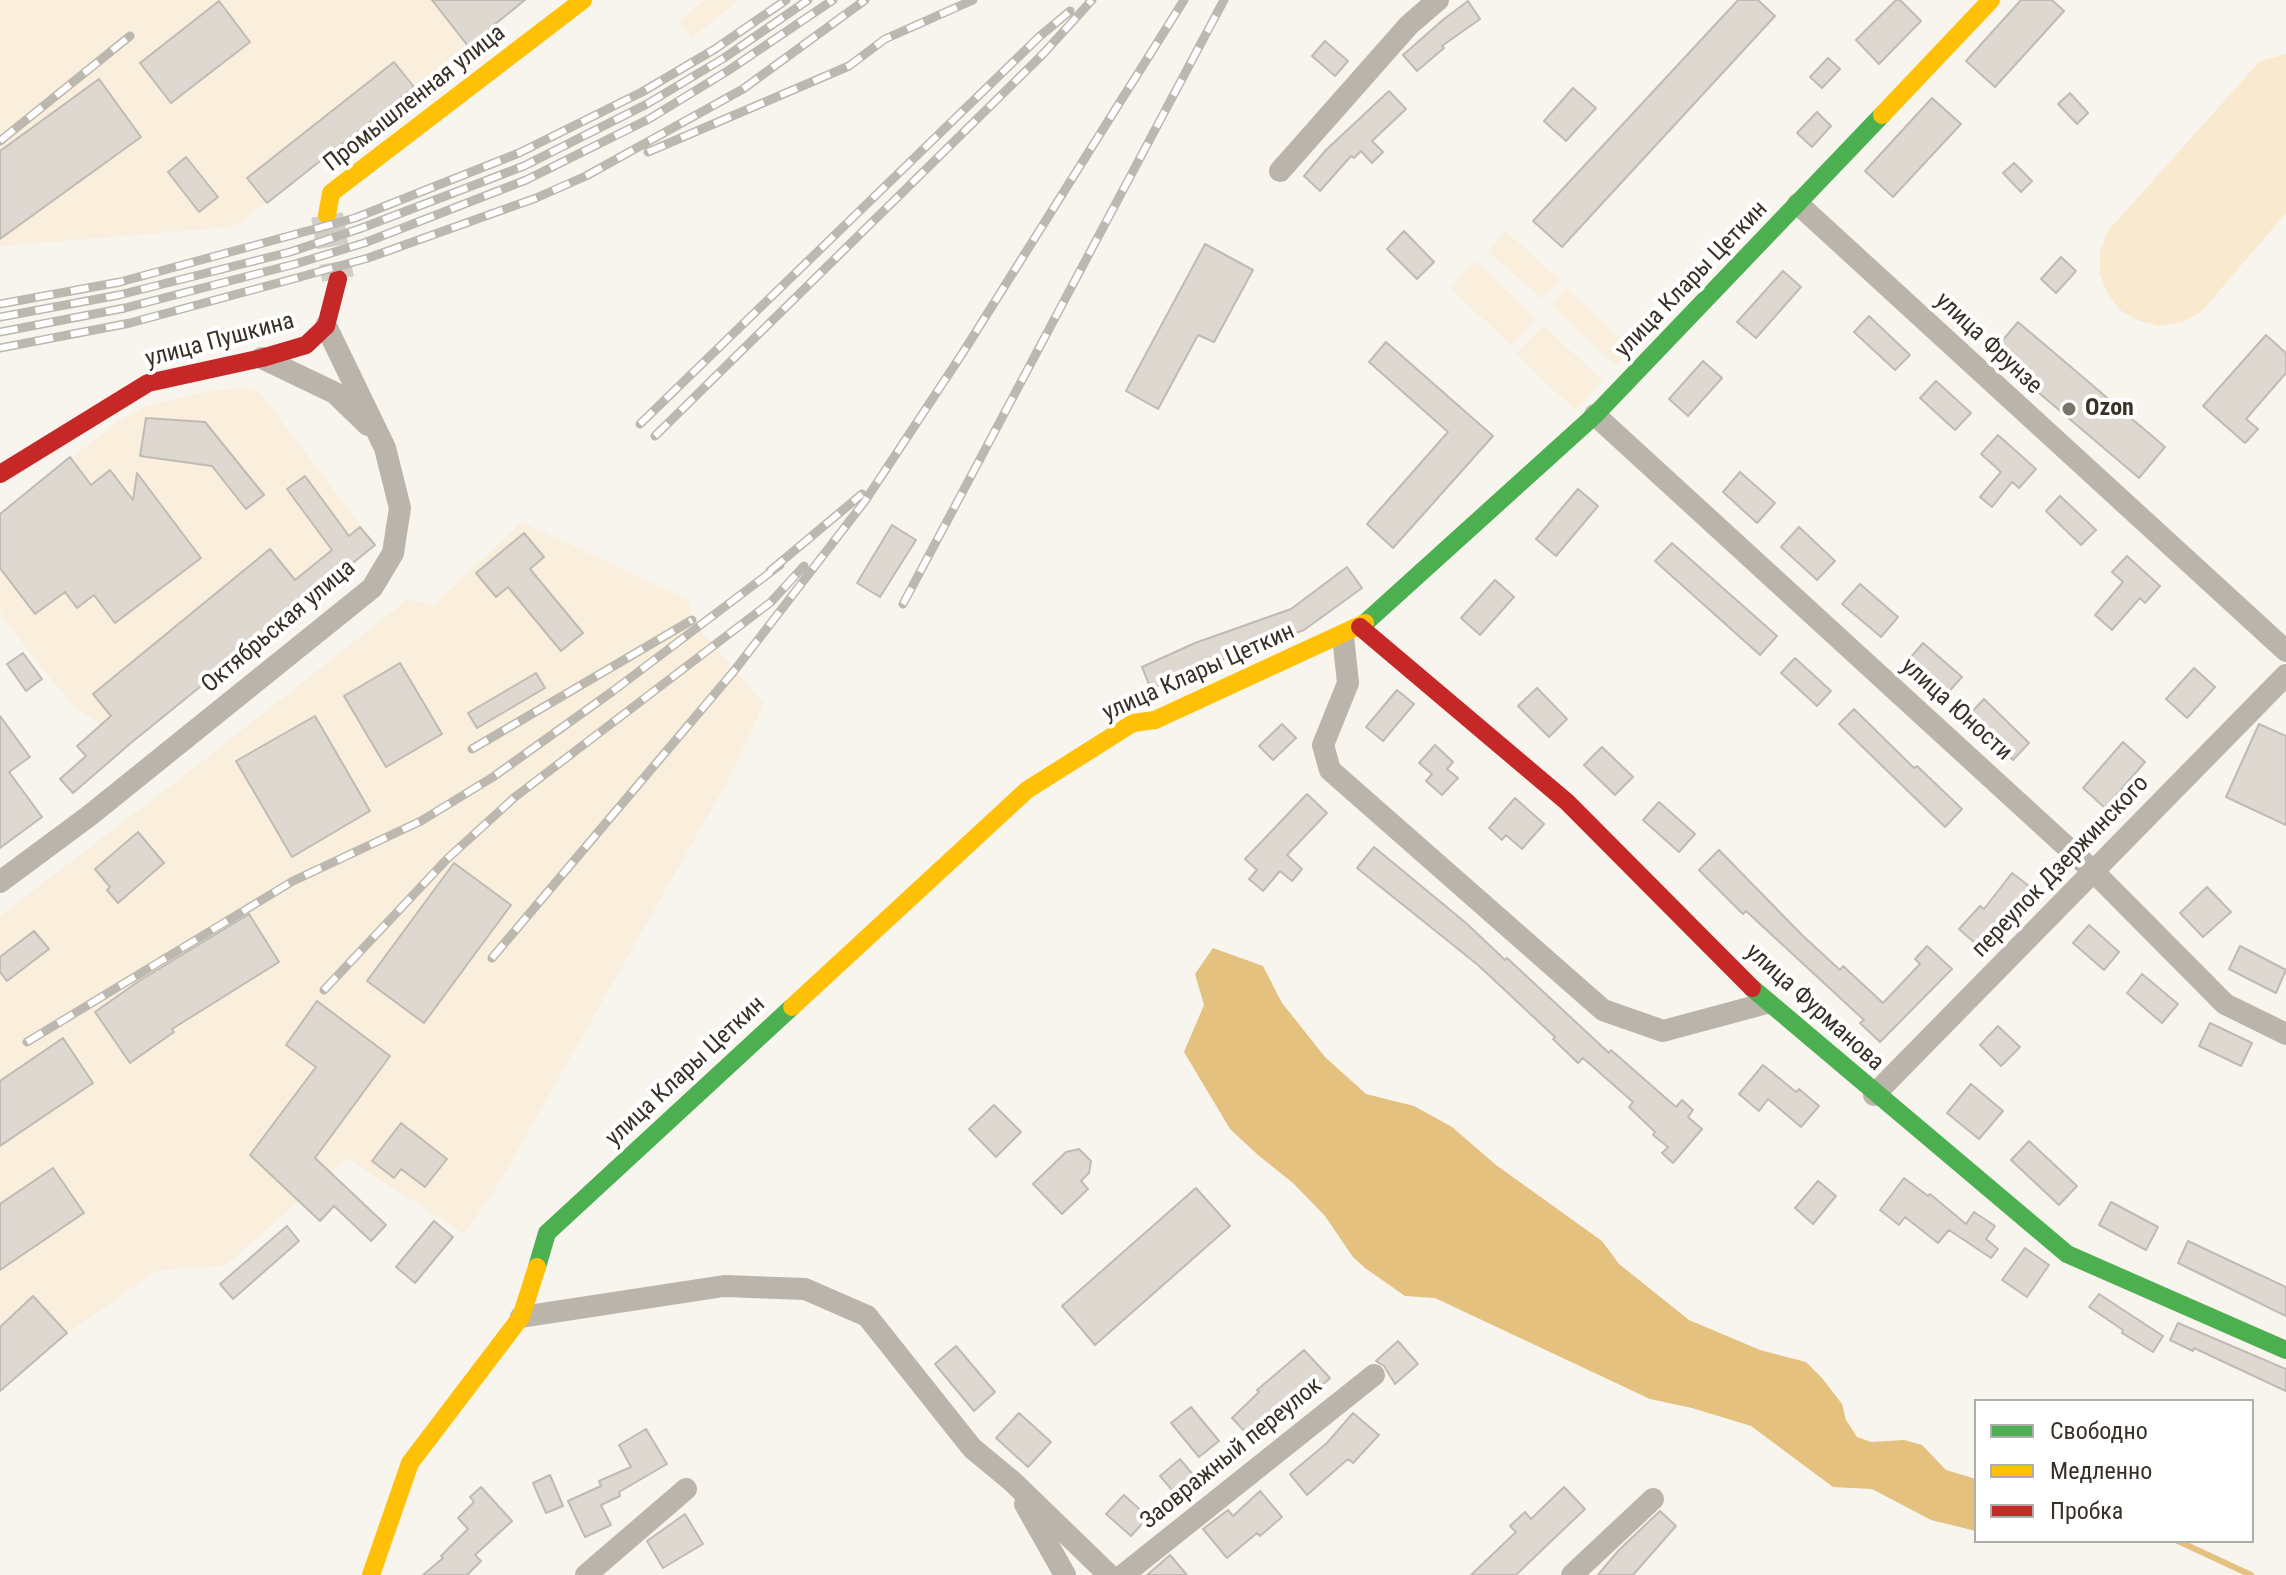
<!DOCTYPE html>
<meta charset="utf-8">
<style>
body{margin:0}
#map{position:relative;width:2286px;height:1575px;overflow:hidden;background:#f8f4ee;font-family:"Roboto Condensed",sans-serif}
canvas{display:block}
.legend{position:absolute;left:1974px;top:1399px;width:280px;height:144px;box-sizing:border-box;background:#fff;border:2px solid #afada8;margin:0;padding:10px 14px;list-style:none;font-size:24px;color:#383126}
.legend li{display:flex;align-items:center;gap:16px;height:40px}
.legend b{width:40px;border:2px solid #afada8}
</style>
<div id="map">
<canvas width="2286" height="1575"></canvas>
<ul class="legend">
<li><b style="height:10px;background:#4caf50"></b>Свободно</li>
<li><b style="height:10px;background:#ffc107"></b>Медленно</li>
<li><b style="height:10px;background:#c62828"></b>Пробка</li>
</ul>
</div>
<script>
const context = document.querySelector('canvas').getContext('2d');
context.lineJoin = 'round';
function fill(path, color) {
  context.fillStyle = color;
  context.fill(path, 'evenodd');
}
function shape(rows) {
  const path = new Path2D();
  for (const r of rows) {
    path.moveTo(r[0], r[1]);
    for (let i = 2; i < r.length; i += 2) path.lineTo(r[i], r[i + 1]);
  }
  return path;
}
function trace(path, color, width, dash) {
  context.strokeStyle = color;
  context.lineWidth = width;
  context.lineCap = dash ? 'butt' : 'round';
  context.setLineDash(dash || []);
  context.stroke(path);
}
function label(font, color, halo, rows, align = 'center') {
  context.font = font + ' "Roboto Condensed",sans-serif';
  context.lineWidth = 8;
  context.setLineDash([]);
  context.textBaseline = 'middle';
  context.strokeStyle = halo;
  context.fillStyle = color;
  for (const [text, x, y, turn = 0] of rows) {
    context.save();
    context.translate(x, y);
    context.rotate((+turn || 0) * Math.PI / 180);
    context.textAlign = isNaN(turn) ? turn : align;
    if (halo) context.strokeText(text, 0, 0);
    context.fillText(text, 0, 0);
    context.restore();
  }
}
const built = shape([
 [0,0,525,0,267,203,232,227,0,246],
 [705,0,739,0,692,37,679,21],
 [1506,231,1559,280,1542,299,1488,251],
 [1475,261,1536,318,1511,345,1450,288],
 [1566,288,1631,350,1616,366,1551,304],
 [1543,325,1603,381,1575,410,1516,354],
 [246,387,261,394,375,545,133,743,76,708,44,671,3,617,0,610,0,514,119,421,145,407,197,393],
 [522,522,690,601,691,620,764,704,728,780,495,1190,464,1234,347,1158,225,1266,158,1270,67,1333,0,1391,0,916,190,771,407,600,434,605]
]);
const green = shape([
 [2286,54,2286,213,2201,312,2182,322,2160,326,2139,321,2120,310,2107,293,2100,274,2100,252,2107,232,2260,61]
]);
const water = shape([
 [1213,948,1263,966,1282,1003,1325,1057,1366,1094,1414,1106,1452,1127,1496,1165,1602,1241,1619,1264,1689,1320,1760,1350,1806,1362,1822,1378,1842,1404,1846,1420,1857,1437,1871,1442,1904,1440,1922,1445,1946,1470,1976,1479,1976,1531,1931,1520,1872,1489,1833,1487,1751,1426,1692,1408,1650,1399,1435,1298,1405,1296,1365,1268,1353,1257,1325,1216,1293,1183,1258,1155,1230,1129,1184,1052,1204,1005,1195,974]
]);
const stream = shape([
 [2178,1541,2251,1575]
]);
const building = shape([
 [432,0,525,0,468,46,432,0],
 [1738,0,1758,0,1775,16,1562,247,1533,221,1738,0],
 [1896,0,1900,0,1921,21,1879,64,1856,40,1896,0],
 [2021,0,2052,0,2064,11,1995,87,1966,61,2021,0],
 [219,1,250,42,171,103,140,63,219,1],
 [1468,1,1480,19,1442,46,1444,48,1417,71,1403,55,1444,19,1468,1],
 [1325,41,1348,61,1335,76,1312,56,1325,41],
 [1828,58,1840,69,1822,88,1810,77,1828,58],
 [394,62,414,87,267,203,247,178,394,62],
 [99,79,141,137,0,239,0,151,99,79],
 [1573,88,1596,108,1566,141,1544,121,1573,88],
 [1389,91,1406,109,1372,141,1383,152,1372,163,1361,151,1354,158,1351,156,1320,191,1304,176,1326,150,1389,91],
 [2070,93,2088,113,2077,124,2058,104,2070,93],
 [1932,98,1961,124,1893,197,1865,171,1932,98],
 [1817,112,1831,126,1812,147,1797,133,1817,112],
 [186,157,218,197,199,212,168,172,186,157],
 [2014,163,2032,181,2021,192,2003,173,2014,163],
 [1404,231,1434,262,1417,279,1387,249,1404,231],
 [1205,244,1253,270,1214,342,1198,335,1158,409,1126,391,1205,244],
 [2061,257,2076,271,2056,293,2041,279,2061,257],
 [1783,271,1801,287,1756,338,1737,322,1783,271],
 [1869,316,1910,355,1895,370,1854,332,1869,316],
 [2018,322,2165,447,2139,478,1992,353,2018,322],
 [2266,335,2286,353,2286,373,2246,419,2258,429,2245,443,2203,406,2266,335],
 [1386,342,1493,436,1393,548,1367,524,1448,432,1369,362,1386,342],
 [1703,361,1722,378,1688,416,1669,399,1703,361],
 [1936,381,1971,413,1955,430,1920,398,1936,381],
 [146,418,205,422,264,495,246,509,212,466,140,456,146,418],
 [1998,435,2036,469,2019,488,2012,482,1992,507,1980,497,2001,472,1981,454,1998,435],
 [70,457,91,485,110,470,133,500,137,473,201,558,115,623,94,595,77,608,65,592,35,614,0,568,0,514,70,457],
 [1740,472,1775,503,1757,523,1723,492,1740,472],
 [305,476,349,536,360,527,375,545,132,742,73,793,60,779,86,756,77,746,111,716,93,694,270,549,295,580,332,550,287,489,305,476],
 [1578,489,1598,506,1556,556,1536,539,1578,489],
 [2060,496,2096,530,2081,545,2046,511,2060,496],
 [892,525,916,540,880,597,857,583,892,525],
 [1799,527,1835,561,1817,580,1781,547,1799,527],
 [524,533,544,557,530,569,583,633,561,651,508,587,496,597,476,573,524,533],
 [1672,543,1777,636,1760,655,1655,561,1672,543],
 [2127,556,2160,586,2145,603,2140,598,2112,630,2095,615,2123,582,2112,572,2127,556],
 [1347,567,1362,588,1304,630,1205,666,1151,689,1142,667,1195,643,1291,609,1347,567],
 [1495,580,1514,597,1480,635,1461,618,1495,580],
 [1860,584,1898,617,1881,637,1842,604,1860,584],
 [1923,643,1962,677,1945,696,1906,663,1923,643],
 [23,653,42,679,26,691,7,664,23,653],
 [1795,658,1831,691,1817,706,1781,673,1795,658],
 [400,663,442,734,386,767,344,696,400,663],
 [2194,668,2215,687,2187,718,2166,699,2194,668],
 [536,673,545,688,477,728,468,713,536,673],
 [1537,688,1567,719,1549,737,1518,706,1537,688],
 [1397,690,1414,704,1383,741,1366,727,1397,690],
 [1984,699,2029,743,2013,760,1968,716,1984,699],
 [1854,709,1914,768,1917,766,1962,809,1945,827,1839,724,1854,709],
 [0,716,30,757,9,772,42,817,0,848,0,716],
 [315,716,370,811,292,857,236,761,315,716],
 [1282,724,1296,738,1273,760,1259,746,1282,724],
 [2259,724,2286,736,2286,825,2226,797,2259,724],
 [2123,742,2145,762,2105,808,2083,788,2123,742],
 [1435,745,1453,762,1447,769,1458,778,1442,795,1426,781,1432,774,1419,763,1435,745],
 [1602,747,1633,777,1615,795,1584,765,1602,747],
 [1307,794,1327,813,1287,855,1302,869,1292,881,1280,871,1263,891,1249,879,1257,870,1245,859,1307,794],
 [1515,798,1544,824,1522,849,1506,835,1502,840,1489,828,1515,798],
 [1659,802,1695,834,1679,852,1643,820,1659,802],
 [138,832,164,863,118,903,107,890,110,887,95,869,138,832],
 [1374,847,1466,923,1505,960,1507,958,1609,1053,1611,1050,1676,1107,1682,1100,1693,1110,1688,1117,1702,1129,1673,1163,1662,1153,1668,1147,1653,1135,1655,1132,1629,1107,1633,1102,1583,1058,1578,1063,1553,1039,1555,1037,1478,965,1357,868,1374,847],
 [1719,850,1802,935,1840,970,1843,966,1883,1003,1920,964,1915,959,1927,946,1952,969,1880,1042,1860,1023,1864,1020,1746,911,1743,914,1699,870,1719,850],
 [454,863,511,905,424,1023,367,981,454,863],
 [2012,873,2029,886,2010,911,2007,909,1976,944,1959,929,1980,906,1984,909,2012,873],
 [2207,887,2231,912,2203,937,2180,913,2207,887],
 [249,914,279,962,172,1029,174,1032,130,1063,95,1012,139,981,249,914],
 [2089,925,2119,952,2104,970,2073,943,2089,925],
 [34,931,49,949,7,981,0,972,0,957,34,931],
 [2240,946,2286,970,2276,993,2229,969,2240,946],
 [2142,974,2178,1004,2162,1023,2127,993,2142,974],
 [317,1001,390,1056,315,1158,386,1225,371,1241,334,1206,320,1221,250,1155,316,1067,286,1045,317,1001],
 [2210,1023,2252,1043,2241,1066,2199,1046,2210,1023],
 [1998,1026,2020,1047,2001,1066,1980,1045,1998,1026],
 [63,1038,93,1083,0,1146,0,1081,63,1038],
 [1763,1065,1796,1092,1799,1089,1819,1106,1801,1127,1768,1099,1759,1111,1739,1094,1763,1065],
 [1971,1084,2003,1111,1979,1139,1947,1113,1971,1084],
 [994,1105,1021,1132,996,1157,969,1129,994,1105],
 [401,1123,447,1159,425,1187,401,1169,394,1178,372,1161,401,1123],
 [2029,1141,2077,1186,2059,1205,2011,1160,2029,1141],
 [1079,1149,1091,1161,1089,1173,1081,1181,1088,1189,1062,1214,1033,1184,1066,1152,1079,1149],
 [53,1168,84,1213,0,1270,0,1204,53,1168],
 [1904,1178,1928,1196,1930,1194,1966,1224,1974,1212,1995,1226,1986,1239,1998,1249,1991,1258,1949,1230,1938,1243,1905,1217,1899,1225,1880,1210,1904,1178],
 [1818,1181,1836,1196,1813,1224,1795,1208,1818,1181],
 [1196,1188,1230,1226,1095,1345,1062,1306,1196,1188],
 [2111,1202,2158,1227,2146,1250,2099,1225,2111,1202],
 [434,1221,453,1237,415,1283,396,1267,434,1221],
 [287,1226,299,1241,233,1299,220,1284,287,1226],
 [2188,1241,2286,1287,2286,1316,2178,1263,2188,1241],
 [2025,1248,2049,1265,2027,1297,2002,1280,2025,1248],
 [2099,1294,2163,1336,2153,1352,2122,1333,2123,1330,2089,1307,2099,1294],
 [33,1296,67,1333,0,1391,0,1327,33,1296],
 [2178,1323,2286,1369,2286,1391,2194,1348,2193,1351,2170,1340,2178,1323],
 [1398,1341,1418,1364,1395,1384,1384,1366,1376,1361,1398,1341],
 [956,1346,995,1392,974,1411,935,1364,956,1346],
 [1304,1350,1330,1378,1314,1393,1310,1388,1252,1439,1232,1418,1259,1392,1257,1390,1304,1350],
 [1191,1407,1219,1441,1199,1457,1171,1423,1191,1407],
 [1019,1413,1051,1442,1028,1467,996,1438,1019,1413],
 [1353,1413,1379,1435,1353,1463,1348,1459,1307,1495,1290,1474,1327,1443,1353,1413],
 [646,1429,667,1464,619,1492,620,1496,601,1505,611,1525,585,1537,568,1501,601,1486,599,1481,631,1467,619,1445,646,1429],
 [1180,1459,1199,1482,1179,1498,1160,1476,1180,1459],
 [550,1475,563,1506,546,1513,533,1483,550,1475],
 [481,1487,512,1521,475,1555,481,1561,467,1575,423,1575,443,1558,441,1556,468,1529,458,1518,474,1502,470,1497,481,1487],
 [1564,1487,1585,1509,1546,1546,1516,1575,1471,1575,1516,1532,1510,1526,1525,1512,1531,1519,1564,1487],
 [1260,1491,1282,1517,1260,1536,1257,1533,1227,1558,1203,1529,1228,1510,1233,1516,1260,1491],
 [1124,1495,1148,1517,1131,1536,1106,1514,1124,1495],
 [1660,1511,1676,1526,1633,1575,1598,1575,1618,1551,1660,1511],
 [685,1514,703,1544,663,1568,647,1541,685,1514],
 [1170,1555,1187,1575,1147,1575,1169,1556,1170,1555]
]);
const secondaryTunnel = shape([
 [327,215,338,279]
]);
const street = shape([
 [1280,171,1409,25,1438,0],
 [1798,204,2286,651],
 [262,358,335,393,368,425],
 [1595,415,2093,871,2225,1004,2286,1034],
 [1343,636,1348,683,1323,745,1330,770,1603,1010,1663,1031,1767,1003],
 [0,882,89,816,372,588,393,553,400,508,385,448,326,326],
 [1874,1095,2286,675],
 [521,1317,724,1286,805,1289,867,1316,972,1448,1013,1482,1109,1575],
 [1025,1504,1065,1575],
 [586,1575,686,1489],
 [1123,1575,1374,1375],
 [1572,1575,1653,1499]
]);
const fast = shape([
 [1365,623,1595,415,1882,115],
 [1752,988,2067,1254,2286,1350],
 [537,1267,547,1233,792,1007]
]);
const slow = shape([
 [1882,115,1991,0],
 [327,215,331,193,583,0],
 [792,1007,1027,790,1133,723,1155,720,1365,623],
 [371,1575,410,1463,521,1317,537,1267]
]);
const jam = shape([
 [0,474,148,383,262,358,306,345,326,326,338,279],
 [1360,627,1567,802,1752,988]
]);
const rail = shape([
 [0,141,130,36],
 [648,152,849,66,885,39,973,0],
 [0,304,120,282,355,218,519,153,642,92,715,49,786,0],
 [0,317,119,295,290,252,359,229,524,166,647,104,724,58,808,0],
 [0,332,125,308,295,264,364,243,526,180,649,119,729,70,833,0],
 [0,348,130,323,300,277,368,258,536,198,586,176,743,89,865,0],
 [640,424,1040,36,1070,11],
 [655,436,1044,53,1092,0],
 [770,571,862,494],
 [903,604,1224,0],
 [472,749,692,620],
 [492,958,734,671,865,501,962,354,1184,0],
 [324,990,447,859,515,797,771,602,804,566],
 [27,1042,293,881,421,821,493,777,613,691,780,565]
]);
const markers = [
 [2069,409,8,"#7b756c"]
];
const streetNames = [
 ["Промышленная улица",415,99,-38],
 ["улица Клары Цеткин",1692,280,-46],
 ["улица Пушкина",220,341,-15],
 ["улица Фрунзе",1988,344,43],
 ["Октябрьская улица",279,627,-40],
 ["улица Клары Цеткин",1199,673,-24],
 ["улица Юности",1956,710,42],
 ["переулок Дзержинского",2061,867,-46],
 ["улица Фурманова",1814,1008,42],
 ["улица Клары Цеткин",686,1072,-43],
 ["Заовражный переулок",1232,1454,-39]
];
const poiNames = [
 ["Ozon",2085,409]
];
fill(built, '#faeedc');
fill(green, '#f9eacf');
fill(water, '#e5c17f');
trace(stream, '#e5c17f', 6);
fill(building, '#ded8d0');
trace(building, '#bfbab3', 2);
trace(secondaryTunnel, '#d2cdc6', 32, [32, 16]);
trace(street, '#bbb4aa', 22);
trace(fast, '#4caf50', 18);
trace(slow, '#ffc107', 18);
trace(jam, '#c62828', 18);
trace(rail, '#bcb8af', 9);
trace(rail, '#fff', 6, [18]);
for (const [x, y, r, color] of markers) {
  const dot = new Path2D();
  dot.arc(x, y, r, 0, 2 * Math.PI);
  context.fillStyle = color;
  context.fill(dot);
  trace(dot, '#fff', 3);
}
label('24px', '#383126', '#fff', streetNames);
label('bold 24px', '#383126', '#fff', poiNames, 'left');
</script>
